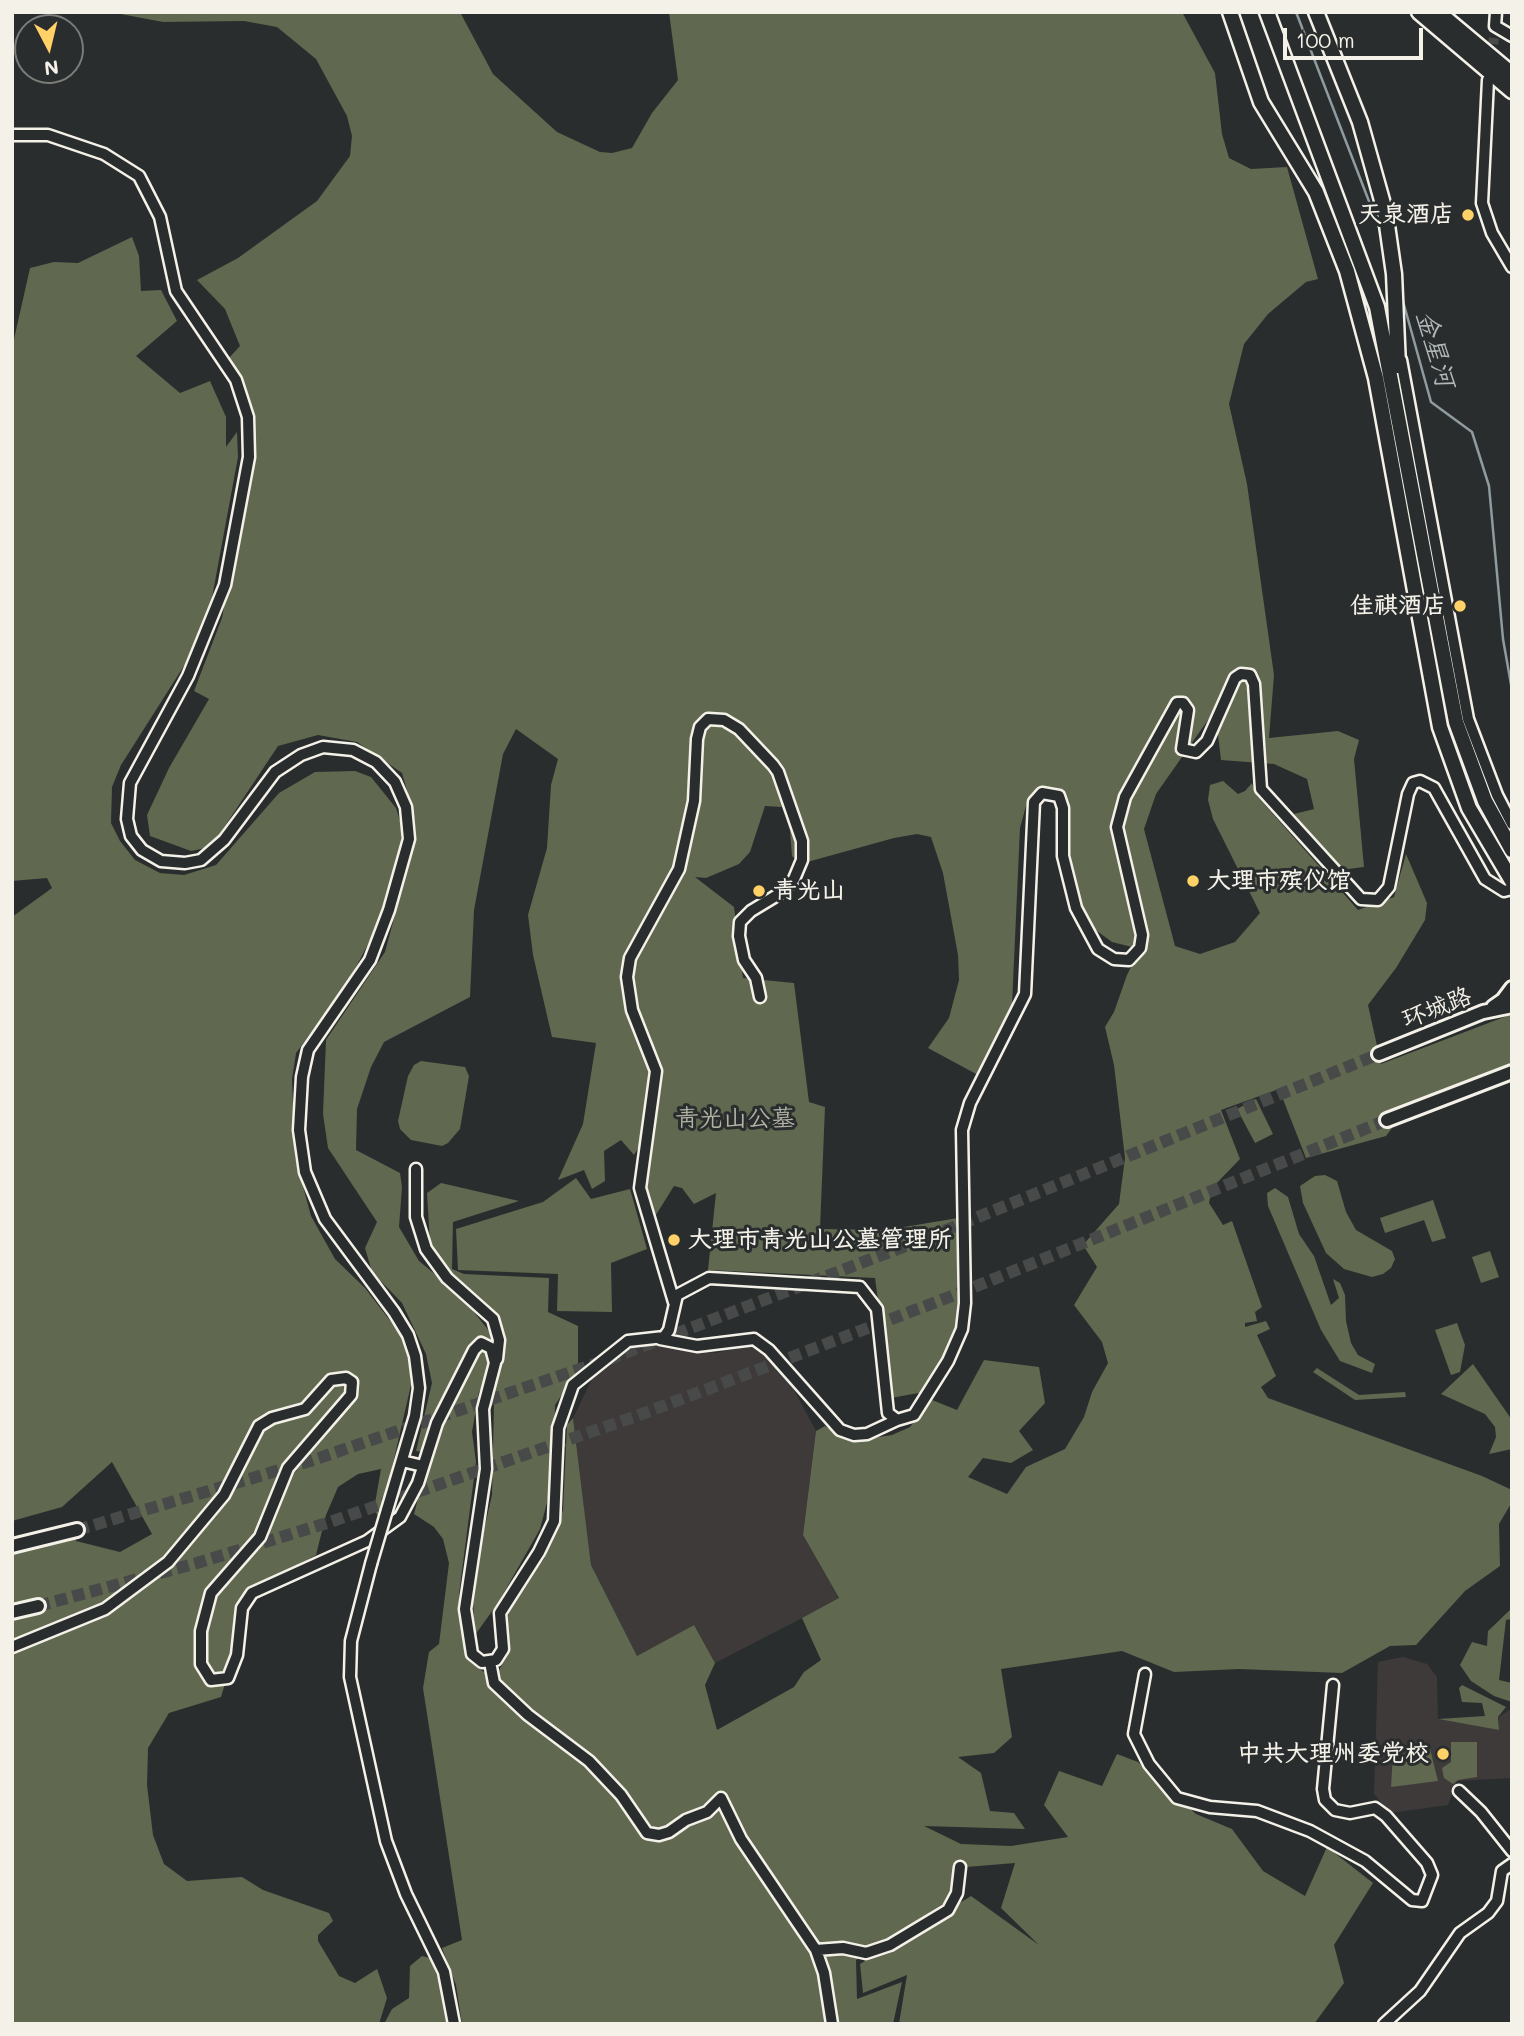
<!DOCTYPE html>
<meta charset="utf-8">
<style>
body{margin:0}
#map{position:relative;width:1524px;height:2036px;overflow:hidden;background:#2a2d2e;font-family:Mali,sans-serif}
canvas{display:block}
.frame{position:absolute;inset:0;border:14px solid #f4f1e8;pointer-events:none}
.north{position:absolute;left:14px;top:14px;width:70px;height:70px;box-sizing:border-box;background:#2a2d2e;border:2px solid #7b7b78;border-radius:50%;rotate:173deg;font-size:19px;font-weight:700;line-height:28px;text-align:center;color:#f4f1e8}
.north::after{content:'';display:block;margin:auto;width:24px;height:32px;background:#ffd166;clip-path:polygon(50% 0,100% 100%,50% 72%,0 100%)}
.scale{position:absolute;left:1283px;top:28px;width:140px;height:32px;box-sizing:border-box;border:4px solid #f4f1e8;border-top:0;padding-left:9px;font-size:21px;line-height:24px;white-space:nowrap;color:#f4f1e8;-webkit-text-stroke:5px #2a2d2e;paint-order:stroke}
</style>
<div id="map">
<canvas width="1524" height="2036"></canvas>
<div class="frame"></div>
<div class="north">N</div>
<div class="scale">100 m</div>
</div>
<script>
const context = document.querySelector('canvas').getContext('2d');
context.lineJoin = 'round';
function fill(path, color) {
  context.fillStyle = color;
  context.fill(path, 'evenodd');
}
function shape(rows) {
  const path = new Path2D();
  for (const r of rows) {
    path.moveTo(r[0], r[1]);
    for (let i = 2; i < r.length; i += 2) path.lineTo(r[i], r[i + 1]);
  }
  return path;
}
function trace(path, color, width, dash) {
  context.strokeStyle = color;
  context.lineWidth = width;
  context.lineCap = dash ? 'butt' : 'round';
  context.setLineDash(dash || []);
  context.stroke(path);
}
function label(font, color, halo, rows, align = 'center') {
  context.font = font + ' Mali,"LXGW WenKai TC",sans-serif';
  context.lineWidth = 6;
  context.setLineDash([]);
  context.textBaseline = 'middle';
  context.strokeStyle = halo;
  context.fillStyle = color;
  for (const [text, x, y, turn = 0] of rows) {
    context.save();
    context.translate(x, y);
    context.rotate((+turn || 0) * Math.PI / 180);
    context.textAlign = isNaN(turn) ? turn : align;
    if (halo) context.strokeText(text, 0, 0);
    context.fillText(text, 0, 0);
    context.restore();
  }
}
const built = shape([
 [668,1343,688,1350,716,1353,749,1345,757,1348,787,1377,816,1431,803,1535,839,1599,715,1663,694,1625,637,1656,591,1565,573,1418,592,1379,634,1344],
 [1403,1657,1427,1664,1437,1677,1438,1719,1499,1730,1499,1717,1512,1708,1512,1778,1457,1781,1448,1805,1390,1813,1374,1794,1378,1662]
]);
const green = shape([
 [110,12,460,12,493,74,557,132,600,152,612,153,632,148,652,113,678,80,669,12,1182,12,1215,73,1222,134,1229,158,1251,169,1287,167,1318,279,1306,282,1268,314,1244,344,1229,404,1247,484,1274,675,1269,738,1338,731,1359,740,1354,759,1364,867,1348,869,1334,863,1294,814,1314,809,1307,779,1274,764,1221,760,1215,710,1156,794,1144,829,1175,946,1200,954,1235,942,1260,913,1213,819,1208,800,1210,785,1223,781,1238,794,1245,791,1252,783,1257,796,1358,910,1394,897,1406,854,1427,903,1425,920,1396,968,1368,1005,1381,1064,1512,1014,1512,1065,1384,1114,1392,1128,1386,1136,1306,1158,1279,1089,1221,1110,1240,1159,1212,1188,1209,1203,1223,1225,1232,1221,1262,1307,1255,1312,1257,1321,1245,1323,1245,1327,1266,1321,1270,1329,1257,1335,1276,1376,1261,1387,1268,1398,1482,1476,1512,1490,1512,1502,1499,1524,1500,1566,1465,1591,1416,1645,1390,1646,1342,1673,1239,1669,1174,1672,1122,1651,1001,1669,1012,1737,994,1753,958,1757,981,1773,990,1811,1014,1813,1025,1829,924,1826,961,1844,1011,1846,1068,1837,1044,1805,1059,1771,1102,1786,1117,1754,1138,1762,1196,1814,1232,1829,1263,1871,1305,1896,1327,1847,1373,1883,1334,1945,1344,1983,1314,2024,899,2024,907,1975,863,1993,860,1964,971,1896,1039,1945,1001,1908,1015,1863,954,1868,952,1886,944,1903,856,1960,857,1999,902,1982,893,2024,462,2024,456,1985,442,1948,462,1940,423,1688,429,1652,439,1644,449,1563,443,1539,434,1527,414,1514,430,1453,416,1451,432,1383,426,1354,402,1303,372,1272,365,1248,377,1222,328,1148,323,1114,326,1040,385,952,408,866,414,815,402,773,357,742,318,735,278,746,211,847,191,851,150,836,147,815,169,768,209,699,194,691,222,618,253,451,253,421,247,391,228,359,240,346,225,309,197,280,238,258,317,201,350,156,352,136,347,116,316,59,277,27,244,21,163,22],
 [516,729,558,759,551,785,547,848,528,915,533,955,552,1037,596,1043,583,1124,558,1180,584,1170,592,1189,605,1181,604,1151,621,1140,634,1155,645,1137,653,1085,630,1009,627,975,635,956,630,981,636,1020,661,1077,645,1188,654,1218,674,1186,682,1188,694,1204,716,1193,708,1270,875,1278,891,1398,924,1392,955,1338,960,1283,958,1218,886,1230,820,1229,825,1107,809,1102,794,983,743,978,734,907,695,877,706,878,739,864,750,852,765,806,782,807,790,830,792,856,800,864,894,838,917,834,931,837,943,873,958,955,959,980,949,1018,928,1048,978,1075,998,1042,1012,1005,1020,828,1026,806,1039,791,1064,798,1065,847,1075,897,1090,926,1112,942,1140,949,1127,975,1114,1012,1105,1027,1114,1065,1125,1158,1119,1204,1083,1245,1097,1267,1074,1305,1102,1342,1108,1363,1092,1392,1084,1417,1065,1449,1026,1467,1007,1494,968,1477,983,1458,1011,1463,1033,1450,1019,1431,1045,1403,1039,1367,984,1360,957,1410,932,1400,910,1427,892,1435,852,1441,825,1426,816,1431,803,1535,839,1598,802,1618,821,1660,804,1672,794,1687,717,1730,705,1685,715,1663,694,1625,637,1656,591,1565,573,1418,567,1425,563,1510,544,1559,511,1600,507,1621,508,1655,499,1670,484,1672,475,1666,464,1647,459,1594,476,1462,472,1432,479,1391,494,1405,492,1495,472,1583,475,1635,498,1603,540,1529,553,1480,555,1405,578,1371,578,1326,548,1312,549,1278,464,1274,452,1269,453,1222,519,1201,441,1183,427,1193,430,1243,448,1274,495,1316,490,1332,460,1295,419,1261,399,1227,402,1187,400,1173,356,1150,357,1109,371,1067,384,1042,470,997,474,910,503,754],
 [670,873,684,875,639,947,653,907],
 [132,237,139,256,141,291,161,290,177,321,136,356,180,393,210,381,226,417,226,447,237,432,238,457,211,603,196,647,121,765,112,787,111,823,120,841,135,860,160,873,184,875,216,865,279,793,315,772,355,771,371,777,396,808,401,824,401,854,377,927,347,984,296,1053,292,1079,295,1157,311,1216,335,1259,365,1288,398,1331,408,1349,411,1385,380,1520,374,1509,381,1469,358,1474,338,1487,326,1515,316,1555,241,1596,235,1614,233,1658,221,1697,169,1713,148,1748,147,1785,153,1835,164,1864,187,1881,242,1877,263,1890,329,1913,333,1921,318,1935,318,1941,339,1976,355,1983,377,1969,387,1998,379,2024,12,2024,12,1547,74,1530,76,1541,120,1552,152,1534,112,1462,62,1507,12,1521,12,917,52,888,47,878,12,881,12,348,30,268,54,262,78,263],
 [421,1061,465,1067,469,1076,460,1129,448,1143,442,1146,411,1140,400,1129,398,1121,408,1076,414,1065],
 [1256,1099,1273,1134,1255,1143,1237,1109],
 [1325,1175,1337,1181,1346,1212,1356,1230,1392,1251,1395,1259,1391,1268,1383,1274,1372,1277,1344,1269,1326,1253,1303,1203,1300,1186,1315,1176],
 [576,1178,591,1199,630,1189,647,1249,611,1263,612,1312,557,1311,558,1274,458,1270,456,1229,543,1202],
 [1275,1188,1288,1197,1299,1234,1314,1256,1331,1305,1339,1298,1333,1279,1340,1283,1345,1295,1346,1321,1351,1343,1358,1355,1375,1364,1372,1373,1340,1361,1321,1330,1268,1206,1267,1193],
 [1433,1200,1446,1238,1432,1242,1424,1220,1385,1233,1380,1218],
 [1490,1251,1499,1277,1481,1283,1472,1257],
 [1457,1323,1465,1345,1460,1372,1451,1375,1435,1330],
 [1473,1364,1512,1420,1512,1449,1489,1454,1496,1437,1495,1427,1485,1414,1441,1394],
 [1317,1368,1359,1395,1405,1392,1406,1397,1355,1400,1313,1372],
 [1510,1610,1512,1619,1506,1620,1499,1680,1512,1683,1512,1702,1494,1696,1471,1681,1460,1665,1472,1642,1487,1646,1488,1631],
 [1462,1685,1506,1707,1498,1717,1499,1730,1438,1719,1485,1716,1482,1703,1462,1702,1459,1688],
 [1451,1742,1477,1742,1477,1777,1458,1780,1453,1784,1444,1778,1442,1768,1451,1762],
 [1430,1749,1438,1781,1391,1787,1393,1755],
 [422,1956,430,1958,440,1983,448,2024,384,2024,392,2009,409,1998,410,1966]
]);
const stream = shape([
 [1296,12,1382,235],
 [1401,294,1431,402,1472,432,1489,486,1503,639,1512,690]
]);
const minorTunnel = shape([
 [1491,59,1494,38]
]);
const majorTunnel = shape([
 [77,1530,310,1461,612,1358,929,1237,1379,1054],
 [38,1606,197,1563,330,1522,634,1417,952,1296,1387,1120]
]);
const minor = shape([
 [1496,12,1495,26,1512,36],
 [1488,80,1482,203,1492,233,1512,267],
 [12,135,48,135,104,154,139,176,160,217,176,291,236,380,248,417,249,457,225,585,188,676,130,783,127,819,131,836,142,850,161,861,185,863,201,860,224,840,275,772,301,755,323,747,353,750,376,762,395,782,406,807,409,839,389,910,370,960,308,1050,302,1077,299,1130,305,1172,325,1219,394,1312,408,1335,415,1356,419,1388,415,1416,387,1510],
 [1401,360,1468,719,1497,795,1512,824],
 [416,1169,416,1217,426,1249,447,1278,493,1319,499,1340,497,1359],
 [674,1302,640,1188,656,1071,632,1010,627,977,630,958,679,869,694,801,697,739,700,727,708,719,724,720,739,729,773,765,778,772,802,841,802,860,794,879,784,891,751,911,740,922,739,936,744,960,756,978,760,997],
 [660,1339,697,1346,754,1339,769,1350,840,1430,854,1435,867,1434,897,1420],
 [402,1461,423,1466],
 [371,1564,351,1641,350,1677,386,1841,406,1894,444,1972,454,2024],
 [12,1647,105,1609,168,1562,224,1495,259,1426,272,1418,305,1409,331,1380,346,1378,352,1382,351,1395,288,1468,260,1537,211,1593,201,1631,201,1664,211,1680,228,1678,237,1655,242,1608,252,1593,367,1541,400,1517,418,1483,437,1423,474,1350,481,1343,491,1348,495,1363,483,1409,486,1469,465,1609,472,1654,482,1662,496,1660,503,1649,500,1613,539,1552,554,1521,558,1428,573,1385,628,1341,664,1337,669,1330,677,1295,709,1278,860,1287,877,1309,888,1413,897,1420,914,1415,948,1361,962,1329,965,1303,962,1130,970,1103,1025,994,1034,802,1042,793,1059,796,1063,808,1063,856,1076,908,1098,949,1114,959,1129,960,1140,948,1142,935,1117,827,1125,797,1177,703,1183,703,1188,710,1182,749,1196,752,1207,741,1235,678,1241,674,1250,675,1254,684,1261,789,1361,899,1378,900,1389,887,1408,794,1413,783,1420,781,1434,788,1485,879,1504,891,1512,889],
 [490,1662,494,1683,528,1715,589,1761,621,1795,647,1833,659,1835,669,1832,686,1820,707,1812,721,1798,741,1839,816,1950,824,1973,832,2024],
 [1145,1674,1134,1734,1149,1764,1177,1798,1210,1807,1257,1811,1310,1831,1365,1861,1412,1900,1422,1901,1432,1875,1427,1863,1386,1816,1375,1808,1350,1813,1335,1810,1325,1800,1323,1789,1333,1685],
 [1459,1791,1481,1812,1512,1851],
 [816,1950,843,1948,866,1953,890,1945,948,1910,957,1893,960,1867],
 [1384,2024,1420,1991,1460,1933,1488,1913,1497,1901,1502,1871,1512,1864]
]);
const major = shape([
 [1493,1007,1503,1000,1512,988],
 [1379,1054,1483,1012,1512,1006],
 [1387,1120,1512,1072],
 [12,1546,77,1530],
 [12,1612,38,1606]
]);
const highway = shape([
 [1230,12,1261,102,1316,192,1347,271,1376,378,1440,727,1469,808,1512,881],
 [1267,12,1377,307,1456,722,1485,801,1512,850],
 [1316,12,1360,122,1385,211,1394,274,1398,366],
 [1419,12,1512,91],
 [1438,12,1512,74]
]);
const minorBridge = shape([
 [371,1564,387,1510]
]);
const markers = [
 [1468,215,7,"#ffd166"],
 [1460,606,7,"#ffd166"],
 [1193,881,7,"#ffd166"],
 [759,891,7,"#ffd166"],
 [674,1240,7,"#ffd166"],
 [1443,1754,7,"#ffd166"]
];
const poiNames = [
 ["天泉酒店",1454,215],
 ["佳祺酒店",1446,606],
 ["大理市殡仪馆",1207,881,"left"],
 ["青光山",773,891,"left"],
 ["大理市青光山公墓管理所",688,1240,"left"],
 ["中共大理州委党校",1429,1754]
];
const streetNames = [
 ["环城路",1437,1008,-21]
];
const parkNames = [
 ["青光山公墓",735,1119]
];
const waterNames = [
 ["金星河",1435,349,74]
];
fill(built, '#3e3a3a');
fill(green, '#60684f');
trace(stream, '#909ba0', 2.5);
trace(minorTunnel, '#484a4a', 10, [10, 5]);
trace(majorTunnel, '#484a4a', 12, [12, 6]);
trace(minor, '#f4f1e8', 15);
trace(major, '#f4f1e8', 18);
trace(highway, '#f4f1e8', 19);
trace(minor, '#2a2d2e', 10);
trace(major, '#2a2d2e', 12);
trace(highway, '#2a2d2e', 14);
trace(minorBridge, '#f4f1e8', 15, []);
trace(minorBridge, '#2a2d2e', 10);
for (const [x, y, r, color] of markers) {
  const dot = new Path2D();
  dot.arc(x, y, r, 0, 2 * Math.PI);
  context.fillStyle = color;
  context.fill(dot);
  trace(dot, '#2a2d2e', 2.5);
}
label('bold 24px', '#f4f1e8', '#2a2d2e', poiNames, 'right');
label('24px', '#f4f1e8', '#2a2d2e', streetNames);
label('24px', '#b1b3a3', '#2a2d2e', parkNames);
label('italic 26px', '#b1b7b8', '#2a2d2e', waterNames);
</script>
